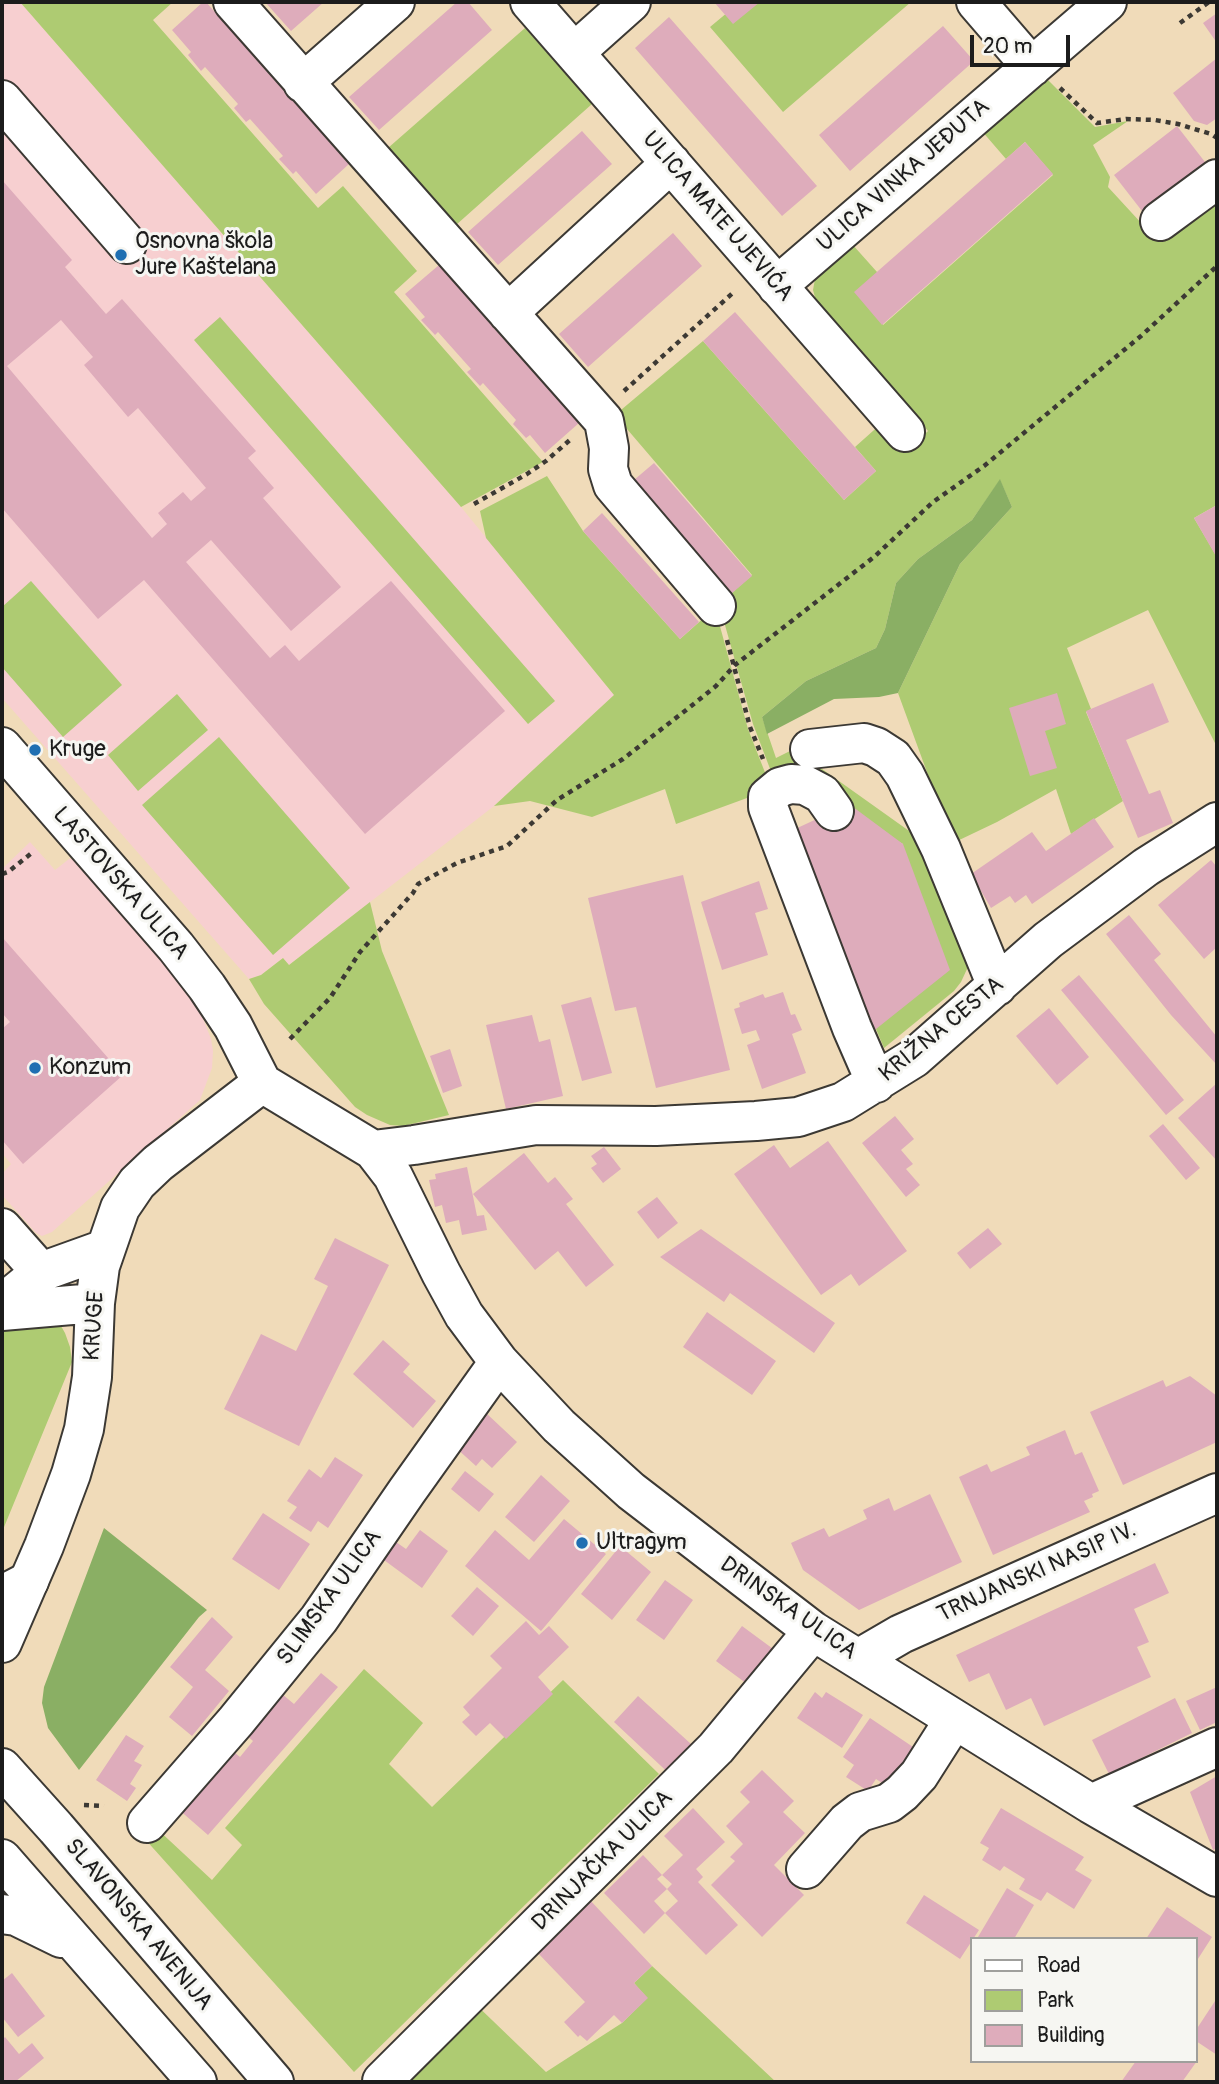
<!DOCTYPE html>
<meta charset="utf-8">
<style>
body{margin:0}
#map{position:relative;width:1219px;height:2084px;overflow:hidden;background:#f0dbb9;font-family:Pangolin,sans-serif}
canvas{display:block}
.frame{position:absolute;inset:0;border:4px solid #1c1c1c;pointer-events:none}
.legend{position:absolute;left:970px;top:1937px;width:228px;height:126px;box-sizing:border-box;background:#f6f6f2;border:2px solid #9f9f9c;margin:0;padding:9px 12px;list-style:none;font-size:21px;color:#1c1c1c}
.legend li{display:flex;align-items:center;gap:14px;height:35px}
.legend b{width:35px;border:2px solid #9f9f9c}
.scale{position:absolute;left:970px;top:35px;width:100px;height:32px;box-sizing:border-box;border:4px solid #1c1c1c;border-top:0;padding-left:9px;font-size:21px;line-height:24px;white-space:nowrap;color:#1c1c1c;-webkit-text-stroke:5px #f6f6f2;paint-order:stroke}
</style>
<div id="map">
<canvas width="1219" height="2084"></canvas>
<div class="frame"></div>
<ul class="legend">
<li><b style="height:9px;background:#fff"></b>Road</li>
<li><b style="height:19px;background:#aecb72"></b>Park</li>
<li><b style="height:19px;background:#deacbb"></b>Building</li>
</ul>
<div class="scale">20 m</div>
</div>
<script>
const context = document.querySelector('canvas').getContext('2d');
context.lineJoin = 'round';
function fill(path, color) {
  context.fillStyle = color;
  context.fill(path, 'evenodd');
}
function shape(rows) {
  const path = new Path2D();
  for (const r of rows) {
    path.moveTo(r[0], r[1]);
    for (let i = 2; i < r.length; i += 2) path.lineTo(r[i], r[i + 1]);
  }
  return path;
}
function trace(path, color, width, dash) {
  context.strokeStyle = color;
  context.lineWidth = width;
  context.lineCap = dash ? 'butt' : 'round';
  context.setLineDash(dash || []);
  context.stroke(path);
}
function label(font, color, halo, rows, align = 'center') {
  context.font = font + ' Pangolin,sans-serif';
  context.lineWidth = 6;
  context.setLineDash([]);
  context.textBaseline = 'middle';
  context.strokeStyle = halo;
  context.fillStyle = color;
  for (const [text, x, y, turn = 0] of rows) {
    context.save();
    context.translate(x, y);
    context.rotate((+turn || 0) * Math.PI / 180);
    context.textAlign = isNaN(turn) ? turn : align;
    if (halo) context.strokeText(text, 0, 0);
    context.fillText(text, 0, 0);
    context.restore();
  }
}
const built = shape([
 [2,2,20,2,461,507,614,695,494,806,289,965,283,958,261,975,249,979,2,698],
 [30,842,55,870,69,859,77,858,193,993,211,1039,213,1051,212,1068,200,1100,52,1232,42,1236,36,1233,2,1195,2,1174,11,1164,2,1153,2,869]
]);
const green = shape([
 [20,2,173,2,153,20,318,208,343,186,417,271,394,292,543,462,461,507],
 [740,2,911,2,783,112,710,27],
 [525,28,592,104,456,225,388,148],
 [1044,76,1095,127,1128,121,1093,145,1110,177,1108,187,1154,237,1217,195,1217,505,1194,518,1217,557,1217,747,1148,610,1067,648,1091,709,1086,712,1123,801,1071,834,1056,789,997,822,953,843,898,693,960,564,1012,507,1000,480,972,520,918,559,896,583,885,629,876,648,806,681,762,717,776,758,794,749,919,838,967,958,967,969,961,982,954,991,884,1048,876,1029,903,844,772,774,753,724,719,604,752,575,615,415,703,341,844,500,876,471,855,447,883,422,907,451,928,431,816,301,813,290,815,279,852,244,877,272,883,325,1053,175,1025,142,1006,159,981,130],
 [220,317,555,701,528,724,194,340],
 [547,476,583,531,680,639,715,608,748,729,766,775,756,782,750,805,747,798,676,824,665,789,592,817,530,801,494,806,614,695,486,538,480,511],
 [31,581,122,685,63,737,2,667,2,607],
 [177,694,208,730,138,791,108,755],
 [219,737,350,888,273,955,142,805],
 [370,902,382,951,449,1115,403,1126,390,1125,367,1115,355,1107,264,1004,249,979,261,975,283,958,289,965],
 [49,1318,61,1326,65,1333,70,1347,72,1362,2,1532,2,1328],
 [364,1669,423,1723,389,1764,432,1807,563,1680,659,1774,354,2072,144,1838,155,1827,212,1880,242,1845,225,1828],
 [652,1966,776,2082,375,2082,466,1995,546,2072,622,2023,647,1998,634,1983]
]);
const forest = shape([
 [1000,479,1012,507,960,564,898,693,879,697,834,699,767,734,762,717,806,681,876,648,885,629,896,583,918,559,972,520],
 [104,1528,207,1610,199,1617,79,1770,48,1728,42,1703,44,1687]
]);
const building = shape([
 [203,2,206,2,349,164,316,194,296,171,293,174,279,159,283,156,250,119,246,122,234,108,238,104,205,67,201,71,188,55,191,52,172,30],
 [265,2,324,2,291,31],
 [457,2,468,2,492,30,379,130,349,97],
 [714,2,760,2,733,24],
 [1217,13,1217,43,1203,23],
 [669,17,817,186,782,216,635,48],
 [943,26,974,61,850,171,819,135],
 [1217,58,1217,118,1207,125,1194,121,1173,93],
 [1177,126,1205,162,1142,211,1114,175],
 [582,131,612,164,498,265,468,232],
 [1025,142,1053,174,882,325,854,292],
 [2,180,72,260,65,267,106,314,122,299,256,451,248,458,274,488,263,498,341,587,291,631,211,540,186,562,270,658,285,645,299,661,391,581,505,711,365,834,144,580,98,619,2,508],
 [61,320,93,357,84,365,128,417,138,408,206,488,191,501,183,492,158,513,167,524,152,538,7,366],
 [673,233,702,266,588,367,559,334],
 [439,265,579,423,545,453,530,435,526,438,513,424,516,420,483,383,480,386,467,372,471,369,438,332,435,335,421,320,425,317,405,294],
 [735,312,876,471,844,500,703,341],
 [654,463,752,576,731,594,634,480],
 [1217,505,1217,558,1194,518],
 [602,513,699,622,680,639,583,531],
 [1153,683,1169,722,1126,740,1149,794,1160,790,1173,823,1138,838,1086,711],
 [1057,693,1066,724,1045,731,1057,768,1030,776,1009,708],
 [849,804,903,844,950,970,871,1033,793,830],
 [1094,818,1114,847,1032,904,1026,895,1015,903,1010,896,991,908,971,874,1032,832,1046,851],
 [1211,860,1217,867,1217,947,1204,959,1158,905],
 [683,875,730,1070,656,1088,636,1007,615,1011,588,898],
 [759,881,768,909,755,913,768,955,722,970,701,902],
 [1129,915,1161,954,1154,960,1217,1037,1217,1065,1171,1015,1106,934],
 [2,937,123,1075,23,1164,2,1140,2,1029,10,1022,2,1013],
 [1079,975,1184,1100,1166,1115,1061,990],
 [783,992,791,1015,795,1014,802,1030,792,1034,806,1073,762,1089,747,1045,760,1040,756,1030,742,1034,734,1009,740,1007,739,1003,763,994,765,998],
 [591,997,612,1073,582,1081,561,1005],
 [1049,1008,1089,1057,1057,1085,1016,1036],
 [532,1015,539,1042,550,1039,563,1096,506,1109,486,1025],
 [450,1049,462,1086,443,1093,430,1056],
 [1217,1083,1217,1161,1178,1118],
 [895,1116,914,1139,901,1150,913,1164,906,1169,920,1185,906,1197,862,1143],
 [1163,1124,1200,1168,1186,1180,1149,1136],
 [828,1141,907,1251,859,1286,851,1274,821,1295,734,1174,774,1145,790,1168],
 [604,1147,621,1169,603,1183,591,1168,597,1164,591,1156],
 [524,1153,548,1183,555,1177,573,1199,566,1204,614,1265,586,1287,558,1251,535,1270,473,1194],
 [467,1167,477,1216,484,1215,487,1230,462,1235,459,1220,446,1223,442,1205,435,1207,429,1180,436,1179,435,1174],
 [657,1197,678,1223,658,1239,637,1212],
 [988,1228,1002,1244,970,1269,957,1253],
 [701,1229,835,1323,814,1353,730,1293,724,1302,660,1257],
 [335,1238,389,1265,299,1446,224,1409,261,1334,296,1351,328,1286,314,1279],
 [707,1312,776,1361,752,1395,683,1347],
 [383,1340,410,1364,403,1372,436,1401,413,1428,353,1374],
 [1190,1376,1217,1396,1217,1442,1123,1485,1090,1412,1163,1380,1166,1387],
 [486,1413,517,1442,492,1468,482,1459,476,1466,455,1447],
 [1065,1430,1075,1455,1082,1452,1099,1491,1092,1494,1093,1497,1084,1501,1090,1512,993,1555,959,1477,987,1464,991,1472,1030,1455,1026,1447],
 [335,1457,363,1475,328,1528,318,1521,311,1532,289,1518,297,1507,287,1501,309,1469,321,1478],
 [465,1471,494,1494,479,1512,451,1489],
 [541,1475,570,1501,534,1542,505,1517],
 [930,1494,962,1562,859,1610,803,1570,791,1543,824,1528,829,1537,867,1519,863,1510,889,1498,894,1511],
 [263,1513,310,1544,279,1590,232,1559],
 [564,1519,606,1554,541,1631,465,1566,495,1530,529,1560],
 [420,1530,448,1551,422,1588,384,1560,396,1542,406,1549],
 [620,1546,651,1572,612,1620,581,1594],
 [1155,1563,1169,1593,1134,1609,1149,1642,1137,1647,1151,1677,1044,1726,1031,1698,1006,1710,989,1673,969,1682,956,1655],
 [665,1580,693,1600,664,1640,636,1620],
 [477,1587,499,1606,473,1636,451,1616],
 [212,1617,233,1637,205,1670,229,1691,192,1736,169,1717,193,1687,170,1667],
 [526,1621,539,1635,549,1626,569,1647,538,1677,553,1694,506,1739,490,1723,476,1736,462,1722,470,1715,463,1707,502,1668,490,1656],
 [742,1626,784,1657,758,1692,716,1661],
 [321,1673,338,1687,208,1835,177,1808,229,1748,240,1757,253,1741,246,1735,282,1694,294,1704],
 [1217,1687,1217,1722,1200,1730,1186,1701],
 [815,1692,822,1698,826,1692,863,1715,842,1748,797,1718],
 [638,1696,701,1753,676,1780,614,1722],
 [1175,1698,1192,1733,1109,1774,1092,1740],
 [870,1718,919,1751,893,1790,876,1779,868,1791,846,1777,854,1765,843,1757],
 [126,1735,144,1746,134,1761,142,1765,130,1784,136,1788,127,1801,96,1780],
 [762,1770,794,1801,783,1812,805,1833,774,1865,804,1895,762,1937,711,1885,735,1861,730,1857,743,1844,726,1826,750,1802,740,1792],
 [1217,1776,1217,1848,1213,1850,1190,1792],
 [693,1808,725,1842,696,1869,703,1877,698,1882,738,1925,706,1955,665,1913,678,1901,667,1889,672,1884,662,1875,683,1855,664,1836],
 [1001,1808,1084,1857,1075,1870,1092,1880,1074,1909,1047,1892,1041,1901,1019,1889,1025,1879,1004,1866,1000,1871,982,1860,989,1848,980,1843],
 [643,1855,662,1875,657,1879,667,1889,654,1901,665,1913,644,1934,604,1893],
 [1007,1888,1034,1905,1014,1939,981,1939,978,1937],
 [924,1895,979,1930,960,1959,906,1923],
 [588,1898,652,1966,634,1983,648,1998,622,2023,614,2015,587,2041,580,2035,578,2037,564,2022,585,2002,534,1949],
 [1167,1907,1212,1937,1196,1962,1196,1939,1146,1939],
 [12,1973,45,2016,18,2037,2,2017,2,1981],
 [1217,1998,1217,2055,1196,2041,1196,2030],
 [5,2037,19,2054,32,2043,44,2058,15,2082,2,2082,2,2040],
 [1136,2061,1197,2061,1182,2082,1121,2082]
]);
const path = shape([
 [1180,23,1209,2],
 [1060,88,1097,123,1126,119,1155,120,1178,124,1211,134,1217,138],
 [624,391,735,291],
 [474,504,527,474,546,461,571,439],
 [727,640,750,727,763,759],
 [2,874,8,872,33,852],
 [290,1039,330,998,360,952,413,893,418,884,457,863,507,846,557,800,623,759,690,707,716,686,735,665,874,557,933,502,984,466,1141,336,1217,266],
 [84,1805,104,1806]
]);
const minor = shape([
 [233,2,604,421,609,448,608,469,613,485,716,606],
 [530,2,905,432],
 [976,2,1032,67],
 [575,52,631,2],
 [303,83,395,2],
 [2,100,127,244],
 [1160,221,1217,179],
 [777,286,1107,2],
 [508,313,671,163],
 [2,747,176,947,207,987,233,1026,262,1083],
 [810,749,864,743,876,747,893,758,905,775,941,849,997,986],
 [834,811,822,794,805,785,791,784,780,787,768,797,768,807,852,1028,876,1083],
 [262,1083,373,1150,393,1176,441,1273,464,1315,499,1362,559,1426,631,1491,813,1631,1091,1804,1217,1877],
 [373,1150,414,1145,536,1125,656,1126,756,1121,798,1117,843,1102,914,1058,1048,940,1146,867,1217,822],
 [2,1228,41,1272],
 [2,1304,41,1272,105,1249],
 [2,1311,95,1303],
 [2,1643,44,1546,71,1474,84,1429,92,1377,95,1303,100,1266,120,1208,137,1183,158,1163,262,1083],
 [858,1659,901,1634,1217,1493],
 [1091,1804,1217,1747],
 [147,1823,236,1721,319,1619,407,1491,499,1362],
 [806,1869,847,1822,860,1812,889,1803,902,1793,919,1775,954,1720],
 [382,2081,716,1748,813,1631]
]);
const major = shape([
 [2,1595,29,1581],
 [2,1768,56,1828,274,2082],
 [2,1859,197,2082],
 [2,1914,16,1916,61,1938]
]);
const markers = [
 [121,255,7,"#1f6fb2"],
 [35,750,7,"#1f6fb2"],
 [35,1068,7,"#1f6fb2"],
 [582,1543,7,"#1f6fb2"]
];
const streetNames = [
 ["ULICA VINKA JEĐUTA",904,176,-41],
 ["ULICA MATE UJEVIĆA",717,217,49],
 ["LASTOVSKA ULICA",120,884,49],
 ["KRIŽNA CESTA",942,1030,-39],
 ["KRUGE",95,1326,-86],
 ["TRNJANSKI NASIP IV.",1037,1573,-24],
 ["SLIMSKA ULICA",330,1598,-54],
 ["DRINSKA ULICA",788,1609,35],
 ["DRINJAČKA ULICA",603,1861,-45],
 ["SLAVONSKA AVENIJA",138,1925,50]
];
const poiNames = [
 ["Osnovna škola",135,242],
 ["Jure Kaštelana",135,268],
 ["Kruge",49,750],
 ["Konzum",49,1068],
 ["Ultragym",596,1543]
];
fill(built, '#f7cfd0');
fill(green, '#aecb72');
fill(forest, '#8aaf64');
fill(building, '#deacbb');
trace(minor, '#3c3934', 42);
trace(major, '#3c3934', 42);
trace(path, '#3c3934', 4.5, [5, 5]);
trace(minor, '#fff', 38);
trace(major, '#fff', 38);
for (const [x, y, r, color] of markers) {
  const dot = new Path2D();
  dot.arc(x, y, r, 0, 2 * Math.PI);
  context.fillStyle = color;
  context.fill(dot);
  trace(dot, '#f6f6f2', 2.5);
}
label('23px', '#1c1c1c', '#f6f6f2', streetNames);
label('23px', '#1c1c1c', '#f6f6f2', poiNames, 'left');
</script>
